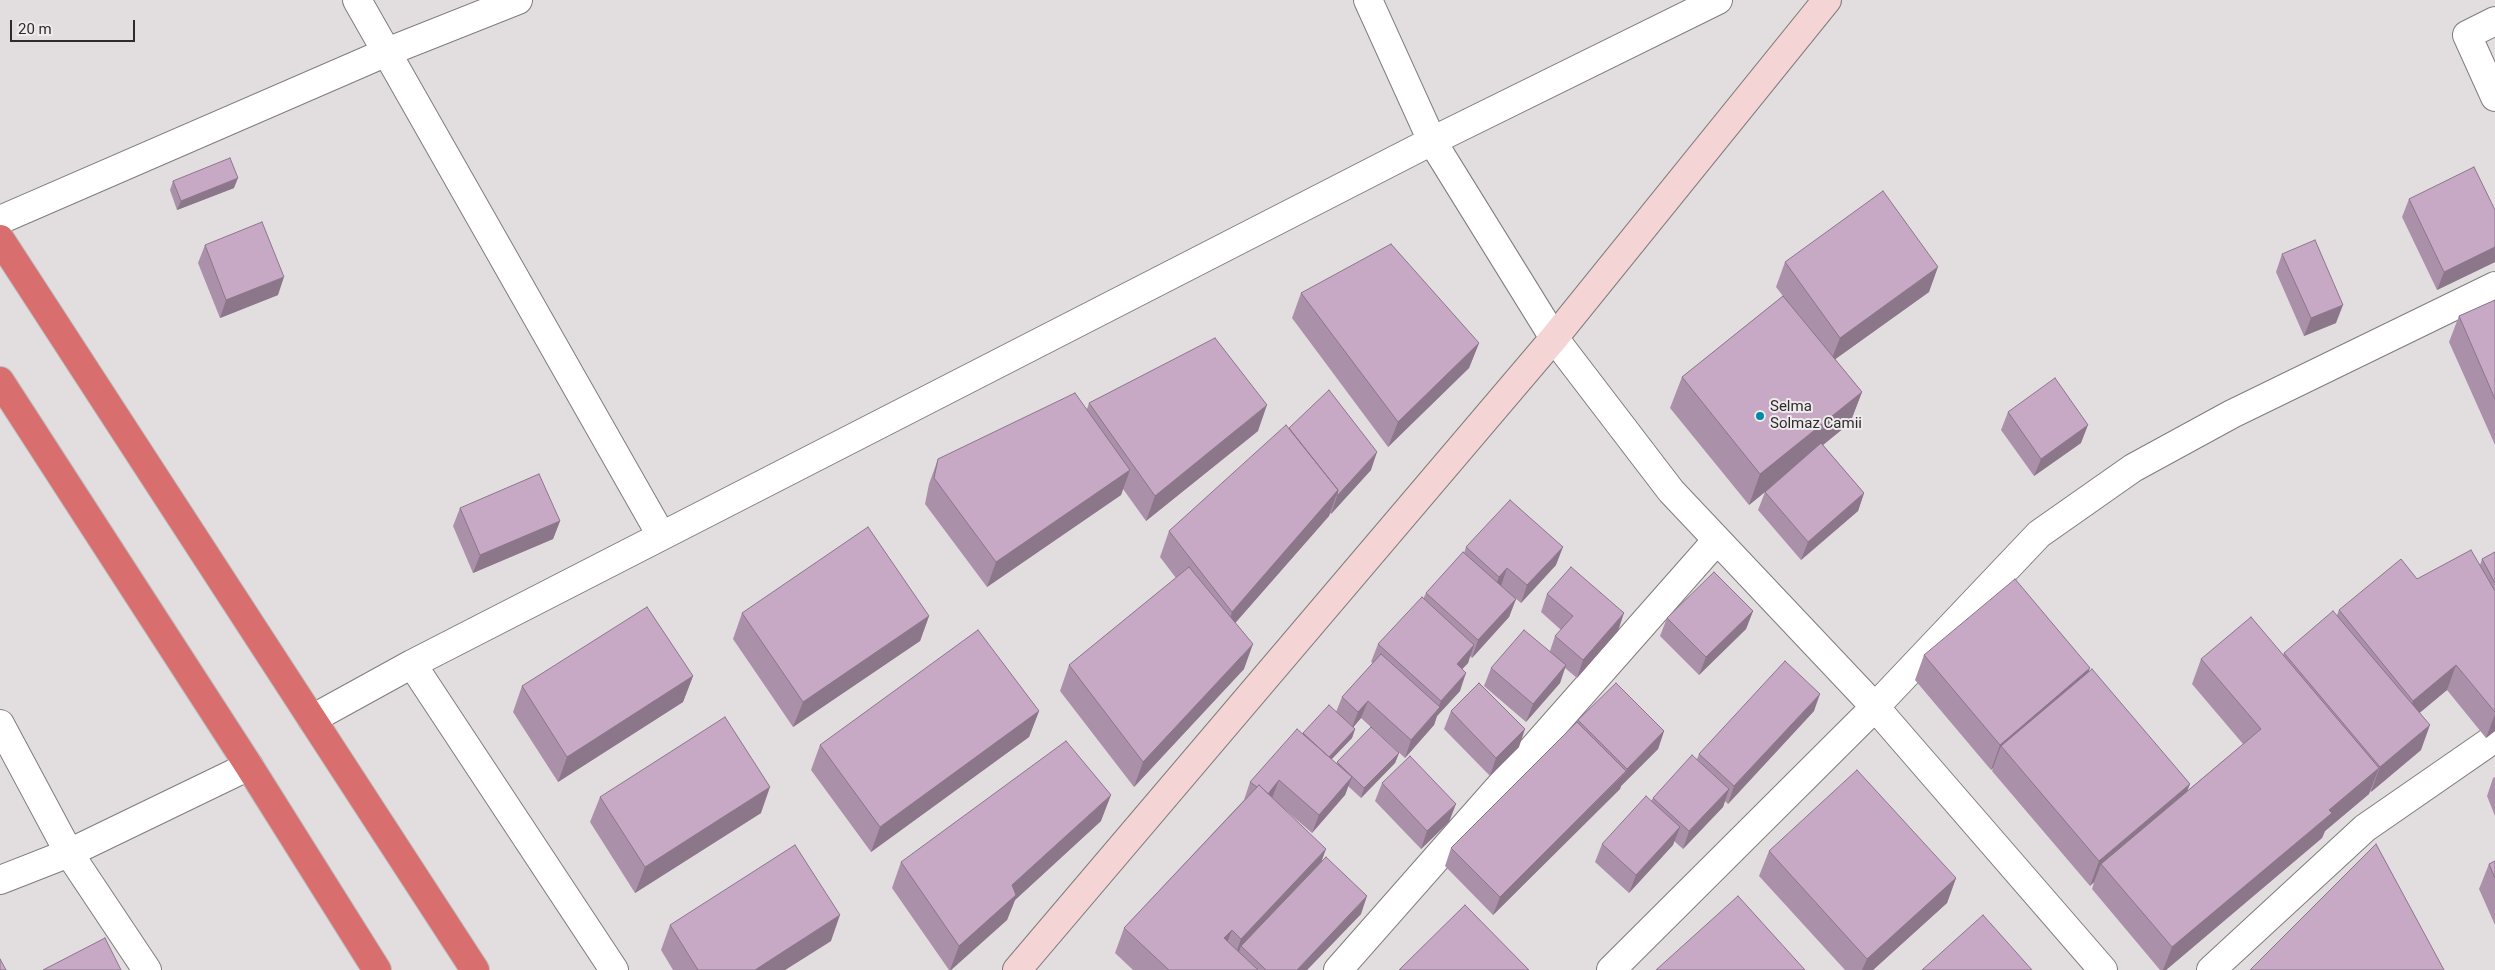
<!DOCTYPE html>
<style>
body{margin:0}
#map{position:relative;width:2495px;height:970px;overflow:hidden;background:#e2dee0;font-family:Roboto,sans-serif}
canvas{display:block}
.scale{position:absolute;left:10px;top:20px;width:125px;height:22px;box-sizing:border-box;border:2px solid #2d2b2c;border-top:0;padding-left:6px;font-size:15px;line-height:18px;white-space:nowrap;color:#2d2b2c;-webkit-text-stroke:4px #efebed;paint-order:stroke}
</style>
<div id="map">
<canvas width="2495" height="970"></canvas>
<div class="scale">20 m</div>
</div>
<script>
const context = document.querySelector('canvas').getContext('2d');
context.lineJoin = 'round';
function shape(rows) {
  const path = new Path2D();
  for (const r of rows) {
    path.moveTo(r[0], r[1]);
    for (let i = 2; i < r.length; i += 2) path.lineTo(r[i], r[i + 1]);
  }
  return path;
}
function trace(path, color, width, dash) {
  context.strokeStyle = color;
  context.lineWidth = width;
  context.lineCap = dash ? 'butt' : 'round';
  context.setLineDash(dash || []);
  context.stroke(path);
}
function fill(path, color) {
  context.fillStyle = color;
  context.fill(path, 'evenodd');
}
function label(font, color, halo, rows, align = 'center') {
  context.font = font + ' Roboto,sans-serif';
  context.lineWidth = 4;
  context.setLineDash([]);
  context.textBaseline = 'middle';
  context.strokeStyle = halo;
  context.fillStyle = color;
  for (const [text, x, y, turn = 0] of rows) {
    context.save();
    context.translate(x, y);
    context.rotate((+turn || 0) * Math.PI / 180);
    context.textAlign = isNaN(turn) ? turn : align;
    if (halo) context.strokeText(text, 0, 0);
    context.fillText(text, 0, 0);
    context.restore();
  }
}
const street = shape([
 [357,0,661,535],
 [1368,0,1432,141,1554,338,1671,491,1875,707,2103,970],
 [2495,21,2467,35,2495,97],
 [0,220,387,52,518,0],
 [412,664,614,970],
 [312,719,412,664,1432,141,1718,0],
 [0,724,69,853,147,970],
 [0,880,69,853,249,766],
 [1338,970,1717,540],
 [1611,970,1875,707,2039,534,2133,468,2232,414,2495,286],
 [2211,970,2365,828,2495,738]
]);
const secondary = shape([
 [1017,970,1554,338,1827,0]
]);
const highway = shape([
 [0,239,475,970],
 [0,381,249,766,377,970]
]);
const wall = shape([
 [173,181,234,188,177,210,170,190],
 [2409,199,2495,210,2495,262,2437,290,2402,217],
 [205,245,278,295,220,318,198,263],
 [2282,254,2336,323,2304,336,2276,272],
 [1785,262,1929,292,1835,359,1862,392,1850,423,1823,445,1864,493,1858,511,1801,560,1758,510,1765,492,1749,505,1670,408,1682,377,1783,296,1776,287],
 [1301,293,1479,343,1469,368,1388,447,1292,318],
 [2495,300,2495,445,2449,342,2459,316],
 [1089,403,1258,431,1146,521,1123,489,1121,495,987,587,925,504,929,484,938,459,1087,409],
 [2008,412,2081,443,2034,476,2001,430],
 [1289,428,1371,470,1331,514,1330,513,1329,516,1235,623,1244,669,1134,787,1060,691,1069,665,1176,578,1160,557,1169,531],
 [460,508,560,521,553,539,473,573,453,526],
 [1466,547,1556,565,1521,603,1502,587,1516,599,1509,617,1472,658,1470,656,1468,663,1462,669,1460,691,1437,716,1434,725,1405,758,1361,718,1353,727,1355,729,1352,738,1331,760,1336,764,1337,762,1399,753,1395,763,1361,798,1348,786,1345,795,1312,833,1282,807,1361,914,1307,970,1133,970,1115,953,1124,928,1244,800,1250,782,1302,734,1303,733,1336,712,1342,697,1373,663,1371,662,1378,644,1423,599,1426,593,1464,553],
 [2495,552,2495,731,2486,738,2447,690,2420,712,2421,750,2371,792,2370,791,2369,794,2325,831,2322,838,2166,970,2160,970,2092,889,2094,882,2090,886,1992,771,1993,768,1991,770,1915,680,1924,655,2089,671,2190,784,2187,791,2243,744,2192,684,2201,659,2283,655,2284,653,2337,615,2339,610,2417,579,2480,565,2482,559],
 [1547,594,1618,631,1577,678,1565,668,1560,683,1526,722,1484,686,1491,668,1550,651,1555,636,1561,630,1541,612],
 [1753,611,1746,629,1699,675,1660,636,1667,618],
 [742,613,929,616,920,641,793,727,733,639],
 [693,676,683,702,558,782,513,712,522,686],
 [1039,711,1029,737,871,852,811,770,820,745],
 [1451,711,1519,747,1490,776,1444,729],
 [1814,711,1728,804,1725,801,1723,807,1683,849,1674,841,1673,845,1629,893,1595,862,1602,844,1651,801,1653,798,1697,759,1699,754],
 [1578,720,1664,731,1658,749,1621,786,1620,789,1493,915,1445,866,1451,848,1577,722],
 [2495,777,2495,816,2487,796,2493,778],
 [1382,783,1449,822,1421,849,1375,801],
 [600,797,761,813,635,893,590,822],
 [1101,821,1015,900,1007,920,951,970,949,970,892,888,901,862],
 [1769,851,1956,878,1947,903,1873,970,1845,970,1759,876],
 [2495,861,2495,925,2479,889,2489,864],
 [670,925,831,941,785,970,673,970,661,950]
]);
const shadedWall = shape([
 [238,178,234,188,177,210,181,201],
 [2495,247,2495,262,2437,290,2444,272],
 [1938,267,1929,292,1830,363,1840,338],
 [284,277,278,295,220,318,226,300],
 [2343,305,2336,323,2304,336,2311,318],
 [1479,343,1469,368,1388,447,1398,422],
 [1862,392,1850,423,1749,505,1760,474],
 [1267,405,1258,431,1146,521,1155,496],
 [2088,425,2081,443,2034,476,2041,459],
 [1377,452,1371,470,1331,514,1337,496],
 [1130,470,1121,495,987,587,996,562],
 [1338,490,1329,516,1223,637,1232,612],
 [1864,493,1858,511,1801,560,1808,542],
 [560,521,553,539,473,573,480,555],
 [1563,547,1556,565,1521,603,1527,585],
 [1507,568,1501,586,1492,594,1499,577],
 [1516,599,1509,617,1472,658,1478,640],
 [1753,611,1746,629,1699,675,1706,657],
 [1624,613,1618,631,1577,678,1583,660],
 [929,616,920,641,793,727,803,702],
 [1253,644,1244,669,1134,787,1143,762],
 [1474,645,1468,663,1450,682,1457,664],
 [1566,665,1560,683,1526,722,1533,704],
 [2456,665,2447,690,2404,726,2413,701],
 [2090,668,2081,694,2001,746,1993,768,1991,770,2000,745],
 [1466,673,1460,691,1437,716,1434,725,1405,758,1411,740,1437,711,1441,701],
 [693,676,683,702,558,782,567,757],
 [1820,694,1814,711,1728,804,1734,786],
 [1368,701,1361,718,1351,730,1358,712],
 [1039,711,1029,737,871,852,880,827],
 [2495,714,2495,731,2486,738],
 [2430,725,2421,750,2371,792,2380,767],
 [1355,729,1352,738,1325,766,1329,757],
 [1525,729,1519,747,1490,776,1496,758],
 [1664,731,1658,749,1621,786,1620,789,1493,915,1500,897,1626,772,1627,769],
 [1399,753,1395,763,1361,798,1364,788],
 [2379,768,2369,794,2325,831,2322,838,2166,970,2163,970,2172,947,2329,810],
 [1352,777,1345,795,1312,833,1319,815],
 [1279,780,1272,798,1266,796],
 [2190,784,2180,809,2101,864,2094,882,2090,886,2099,861],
 [770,787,761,813,635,893,645,867],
 [1729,789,1723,807,1683,849,1689,831],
 [1111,795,1101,821,1015,900,1007,920,951,970,950,970,959,946,1012,885],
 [1456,804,1449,822,1421,849,1427,831],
 [1680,827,1673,845,1629,893,1636,875],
 [1326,849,1317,874,1241,946,1236,960,1232,965,1241,939],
 [1956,878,1947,903,1873,970,1862,970,1867,959],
 [1367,896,1361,914,1307,970,1297,970],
 [840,915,831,941,785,970,755,970],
 [1232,930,1222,956,1224,938]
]);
const building = shape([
 [230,158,238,178,181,201,173,181,230,158],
 [2474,167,2495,210,2495,247,2444,272,2409,199,2474,167],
 [1883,191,1938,267,1840,338,1785,262,1883,191],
 [262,222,284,277,226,300,205,245,262,222],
 [2315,240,2343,305,2311,318,2282,254,2315,240],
 [1391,244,1479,343,1398,422,1301,293,1391,244],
 [1783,296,1862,392,1760,474,1682,377,1783,296],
 [2495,300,2495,399,2459,316,2495,300],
 [1215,338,1267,405,1155,496,1089,403,1215,338],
 [2055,378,2088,425,2041,459,2008,412,2055,378],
 [1329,390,1377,452,1337,496,1337,495,1338,490,1289,428,1329,390],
 [1075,393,1130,470,996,562,934,478,938,459,1075,393],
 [1286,425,1338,490,1232,612,1169,531,1286,425],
 [1821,443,1864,493,1808,542,1765,492,1821,443],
 [539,474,560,521,480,555,460,508,539,474],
 [1510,500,1563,547,1527,585,1507,568,1499,577,1466,547,1510,500],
 [868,527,929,616,803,702,742,613,868,527],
 [2471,550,2495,591,2495,712,2456,665,2413,701,2339,610,2401,559,2417,579,2471,550],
 [1463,552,1516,599,1478,640,1426,593,1463,552],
 [2495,552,2495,583,2482,559,2495,552],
 [1189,567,1253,644,1143,762,1069,665,1189,567],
 [1571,567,1624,613,1583,660,1555,636,1573,616,1547,594,1571,567],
 [1714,572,1753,611,1706,657,1667,618,1714,572],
 [2015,579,2090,668,2000,745,1924,655,2015,579],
 [1422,597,1474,645,1457,664,1466,673,1441,701,1378,644,1422,597],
 [647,607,693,676,567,757,522,686,647,607],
 [2333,611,2430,725,2380,767,2284,653,2333,611],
 [2251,617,2379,768,2329,810,2332,813,2172,947,2101,864,2261,729,2201,659,2251,617],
 [978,630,1039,711,880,827,820,745,978,630],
 [1524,630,1566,665,1533,704,1491,668,1524,630],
 [1381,654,1440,707,1411,740,1368,701,1358,712,1342,697,1381,654],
 [1785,661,1820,694,1734,786,1699,754,1785,661],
 [2092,669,2190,784,2099,861,2001,746,2092,669],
 [1479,683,1525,729,1496,758,1451,711,1479,683],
 [1616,683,1664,731,1627,769,1578,720,1616,683],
 [1329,705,1355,729,1329,757,1303,733,1329,705],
 [725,717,770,787,645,867,600,797,725,717],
 [1577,722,1626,771,1500,897,1451,848,1577,722],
 [1371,727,1399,753,1364,788,1337,762,1371,727],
 [1297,729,1352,777,1319,815,1279,780,1268,794,1259,785,1257,787,1250,782,1297,729],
 [1066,741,1111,795,1012,885,1016,895,959,946,901,862,1066,741],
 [1692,755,1729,789,1689,831,1653,798,1692,755],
 [1410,756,1456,804,1427,831,1382,783,1410,756],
 [1857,770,1956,878,1867,959,1769,851,1857,770],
 [1259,785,1326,849,1241,939,1232,930,1224,938,1258,970,1169,970,1124,928,1259,785],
 [1646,796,1680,827,1636,875,1602,844,1646,796],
 [2376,844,2444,970,2250,970,2376,844],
 [795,845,840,915,755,970,698,970,670,925,795,845],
 [1326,857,1367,896,1297,970,1266,970,1241,946,1326,857],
 [2495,861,2495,878,2489,864,2495,861],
 [1738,896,1805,970,1656,970,1738,896],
 [1465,905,1529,970,1399,970,1465,905],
 [1983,915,2032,970,1922,970,1983,915],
 [105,938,121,970,43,970,105,938],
 [0,959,6,970,0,970,0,959]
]);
const markers = [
 [1760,416,5,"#0189aa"]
];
const poiNames = [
 ["Selma",1770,407],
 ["Solmaz Camii",1770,424]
];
trace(street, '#807c7d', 30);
trace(secondary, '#807c7d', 30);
trace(highway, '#bcbbbb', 30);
trace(street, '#fff', 28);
trace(secondary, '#f4d4d4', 28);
trace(highway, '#d96e6f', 28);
fill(wall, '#ab90a9');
fill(shadedWall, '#8b768a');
fill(building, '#c7a8c5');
trace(building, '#8b768a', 1);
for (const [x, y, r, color] of markers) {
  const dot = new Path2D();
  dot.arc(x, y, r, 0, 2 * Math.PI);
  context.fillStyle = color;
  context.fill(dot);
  trace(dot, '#efebed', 2);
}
label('15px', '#2d2b2c', '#efebed', poiNames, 'left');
</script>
